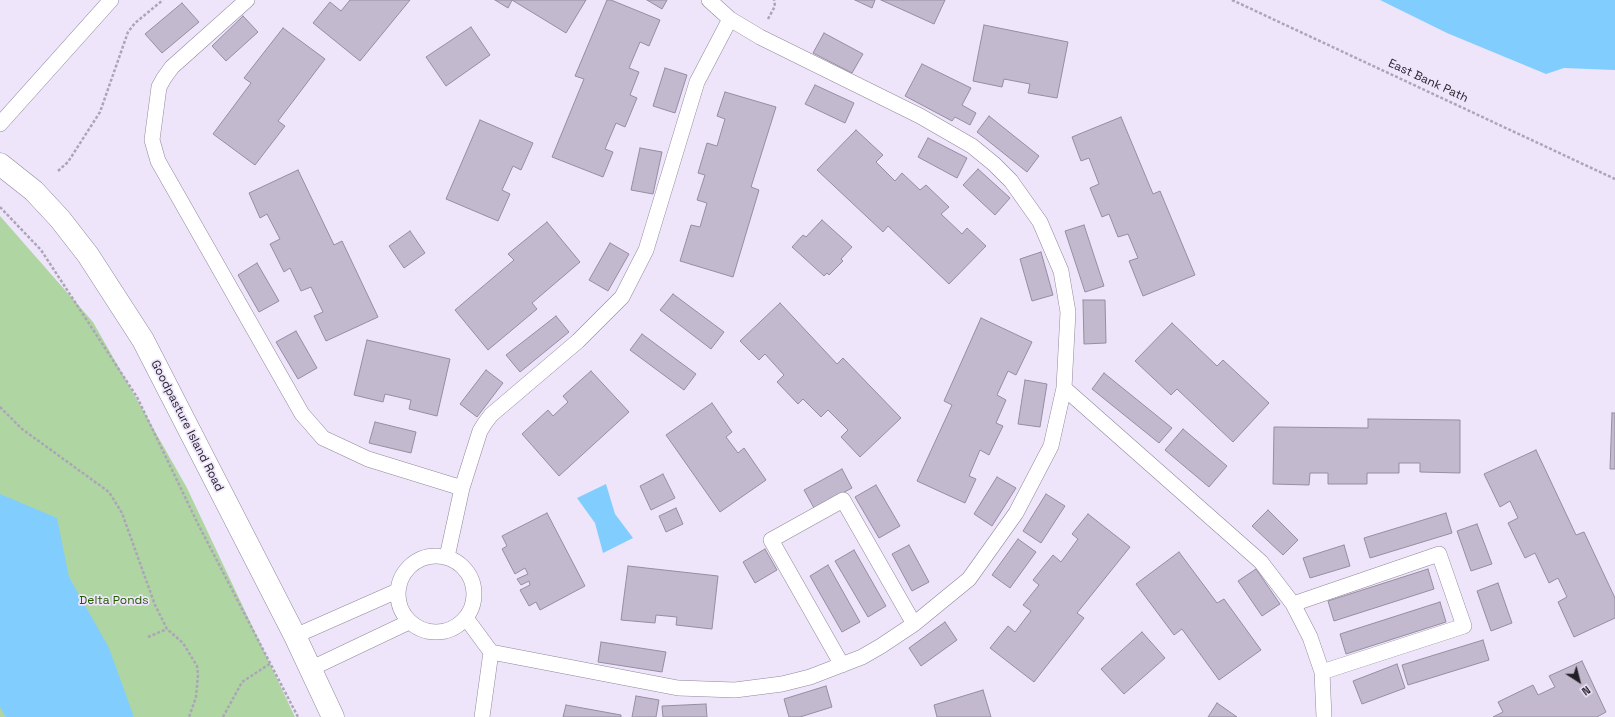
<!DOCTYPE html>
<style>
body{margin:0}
#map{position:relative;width:1615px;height:717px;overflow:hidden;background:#eee5fb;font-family:"Space Grotesk",sans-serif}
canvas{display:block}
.north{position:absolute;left:1559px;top:661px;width:40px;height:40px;-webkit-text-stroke:3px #eee5fb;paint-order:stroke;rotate:144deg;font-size:11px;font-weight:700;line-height:16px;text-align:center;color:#211e26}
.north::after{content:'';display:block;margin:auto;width:14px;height:18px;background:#211e26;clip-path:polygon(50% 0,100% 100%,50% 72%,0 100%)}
</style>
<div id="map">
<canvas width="1615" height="717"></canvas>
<div class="north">N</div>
</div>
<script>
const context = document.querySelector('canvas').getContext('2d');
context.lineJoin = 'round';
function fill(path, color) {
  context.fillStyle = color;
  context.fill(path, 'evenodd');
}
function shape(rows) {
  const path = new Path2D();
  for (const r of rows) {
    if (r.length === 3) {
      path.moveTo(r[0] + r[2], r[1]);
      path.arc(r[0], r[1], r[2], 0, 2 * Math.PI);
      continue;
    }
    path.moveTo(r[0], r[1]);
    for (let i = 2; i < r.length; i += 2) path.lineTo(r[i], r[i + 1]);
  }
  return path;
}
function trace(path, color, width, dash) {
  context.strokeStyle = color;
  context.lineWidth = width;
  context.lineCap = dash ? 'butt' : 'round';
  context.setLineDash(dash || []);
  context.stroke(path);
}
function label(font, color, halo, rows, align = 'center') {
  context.font = font + ' "Space Grotesk",sans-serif';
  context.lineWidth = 3.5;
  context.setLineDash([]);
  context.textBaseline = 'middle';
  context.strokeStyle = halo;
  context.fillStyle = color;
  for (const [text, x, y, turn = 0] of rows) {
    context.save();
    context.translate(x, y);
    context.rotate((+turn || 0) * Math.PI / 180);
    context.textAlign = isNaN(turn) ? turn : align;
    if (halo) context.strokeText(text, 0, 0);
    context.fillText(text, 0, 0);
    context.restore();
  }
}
const green = shape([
 [0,216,93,322,187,488,295,717,0,717]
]);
const water = shape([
 [1380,0,1615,0,1615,70,1564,68,1546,74,1447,33],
 [606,484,615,514,633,538,603,553,595,523,577,498],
 [0,494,57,518,69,577,109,648,134,717,6,717,0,707]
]);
const building = shape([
 [350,0,410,0,360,61,313,23,330,2,341,11,350,0],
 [495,0,586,0,566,33,512,0,508,8,495,0],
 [607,0,611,0,660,20,649,46,640,42,629,68,639,72,630,95,637,98,625,127,616,123,605,149,613,152,603,177,552,157,584,79,575,76,607,0],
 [647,0,667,0,662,9,647,0],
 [855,0,875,0,872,8,855,0],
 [881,0,945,0,934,24,881,0],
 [182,3,199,22,162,53,145,34,182,3],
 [243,16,258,32,226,61,212,46,243,16],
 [984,25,1068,42,1057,98,1028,93,1030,84,1004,79,1002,87,973,81,984,25],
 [471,27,490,55,446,86,426,57,471,27],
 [283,28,325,59,278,121,285,126,255,165,213,134,251,83,244,78,283,28],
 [824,33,863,54,852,73,813,53,824,33],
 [922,64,971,88,962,105,976,113,970,125,955,117,952,121,905,96,922,64],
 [665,68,687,75,675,113,653,106,665,68],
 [815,85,854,103,845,123,805,104,815,85],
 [725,92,776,107,751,187,759,190,733,277,680,261,691,225,700,227,707,203,697,200,705,175,698,173,707,143,717,146,725,119,717,116,725,92],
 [989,116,1039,156,1027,172,977,132,989,116],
 [1121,117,1153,194,1160,191,1195,275,1143,296,1129,261,1138,258,1128,234,1118,237,1109,214,1102,217,1090,188,1099,184,1089,158,1081,161,1072,137,1121,117],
 [480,120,533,143,521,170,513,166,502,190,510,194,498,221,446,199,480,120],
 [856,130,883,155,876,162,895,181,902,173,920,190,926,185,949,207,941,214,962,234,967,228,986,246,949,284,888,226,883,232,817,170,856,130],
 [928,138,967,158,957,178,918,157,928,138],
 [640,148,662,152,653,194,631,190,640,148],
 [978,169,1010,198,995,215,963,185,978,169],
 [298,170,334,245,342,241,378,317,326,341,314,316,323,312,311,287,301,291,290,268,284,272,270,244,280,239,267,214,260,218,249,193,298,170],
 [822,220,852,247,841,259,843,261,829,275,827,273,824,276,792,247,803,235,806,237,822,220],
 [547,222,580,262,532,303,537,309,488,350,455,310,514,260,508,254,547,222],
 [1084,225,1104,286,1085,292,1065,231,1084,225],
 [410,231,425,253,404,268,389,246,410,231],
 [610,243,629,254,608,291,589,280,610,243],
 [1041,252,1053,295,1032,301,1020,259,1041,252],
 [257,263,279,301,259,312,238,275,257,263],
 [673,294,724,332,711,349,660,310,673,294],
 [1083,300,1105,300,1106,343,1084,344,1083,300],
 [780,303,837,364,843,358,901,418,860,457,841,437,848,430,828,410,821,417,803,399,798,404,777,382,784,375,765,354,759,360,740,341,780,303],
 [556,316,569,332,520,372,506,355,556,316],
 [981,318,1032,342,1016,375,1008,371,997,395,1006,400,996,423,1003,426,989,455,980,450,969,476,976,479,965,503,917,481,952,405,944,401,981,318],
 [1172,323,1217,366,1223,360,1269,403,1233,442,1177,389,1171,395,1135,361,1172,323],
 [296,331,317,368,298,379,276,342,296,331],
 [642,334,696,374,684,390,630,350,642,334],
 [367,340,450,359,437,416,409,409,411,400,385,394,383,402,354,395,367,340],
 [486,370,503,383,477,417,460,404,486,370],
 [591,371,629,412,559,476,522,434,548,410,553,416,568,402,563,396,591,371],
 [1104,373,1172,428,1159,443,1092,389,1104,373],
 [1025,380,1047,384,1040,427,1018,424,1025,380],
 [712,403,732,432,726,437,738,453,744,448,766,480,720,512,666,435,712,403],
 [1612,413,1615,413,1615,469,1610,469,1612,413],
 [1368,419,1460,420,1460,473,1420,472,1420,463,1399,463,1399,473,1367,473,1367,484,1328,484,1328,473,1310,473,1309,485,1273,484,1274,427,1368,428,1368,419],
 [375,422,416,432,411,453,369,443,375,422],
 [1183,429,1227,466,1209,487,1165,450,1183,429],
 [1536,450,1576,535,1584,532,1615,598,1615,618,1574,637,1558,602,1567,597,1558,578,1549,583,1535,553,1525,558,1508,523,1518,518,1510,501,1500,507,1484,474,1536,450],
 [842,469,852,488,814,508,804,490,842,469],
 [663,474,675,498,651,510,640,486,663,474],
 [997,477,1016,488,992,526,974,514,997,477],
 [876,485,900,526,879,538,855,497,876,485],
 [1046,494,1065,506,1041,543,1023,531,1046,494],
 [676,508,683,524,666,532,659,516,676,508],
 [1268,510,1298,540,1283,555,1252,526,1268,510],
 [547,513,585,586,540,610,536,602,529,606,520,590,530,585,529,581,521,585,517,579,528,574,525,568,515,574,502,549,507,546,502,536,547,513],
 [1446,513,1452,533,1370,558,1364,538,1446,513],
 [1088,514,1130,547,1077,613,1084,618,1034,682,990,648,1008,626,1015,632,1031,611,1023,605,1039,585,1033,580,1053,555,1061,562,1078,539,1072,534,1088,514],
 [1477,524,1492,564,1471,571,1457,531,1477,524],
 [1018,539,1036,552,1010,588,992,575,1018,539],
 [909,545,929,582,912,591,892,554,909,545],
 [1344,545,1350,566,1310,578,1303,558,1344,545],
 [765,549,777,570,755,583,743,562,765,549],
 [854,550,886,606,868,617,835,561,854,550],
 [1179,552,1217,603,1224,599,1261,650,1219,680,1182,629,1174,635,1136,584,1179,552],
 [828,565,860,622,842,632,810,576,828,565],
 [628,566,718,576,712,629,676,625,677,617,656,615,655,623,621,620,628,566],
 [1256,569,1280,604,1262,616,1238,581,1256,569],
 [1428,569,1434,589,1334,621,1328,601,1428,569],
 [1498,583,1512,623,1491,631,1477,591,1498,583],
 [1440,602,1446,622,1346,654,1340,634,1440,602],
 [945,622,957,640,921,666,909,648,945,622],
 [1142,632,1165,658,1124,694,1101,669,1142,632],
 [1483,640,1489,660,1408,685,1402,665,1483,640],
 [601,642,666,652,662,672,598,662,601,642],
 [1582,661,1606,712,1597,717,1493,717,1503,712,1498,702,1533,685,1538,695,1555,687,1549,676,1582,661],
 [1397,664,1405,688,1362,704,1353,681,1397,664],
 [826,686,832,707,800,717,789,717,784,699,826,686],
 [983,690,991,717,937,717,934,705,983,690],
 [636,696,659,700,656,717,632,717,636,696],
 [1217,703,1237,717,1208,717,1217,703],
 [706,704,707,717,663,717,662,706,706,704],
 [566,705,621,715,621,717,563,717,566,705]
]);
const path = shape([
 [1232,0,1615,179],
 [768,19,775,6,774,0],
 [58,171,68,162,100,112,128,32,135,23,163,0],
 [0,207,41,250,137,397,197,522,298,717],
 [0,407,22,429,109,492,122,513,155,605,167,629,183,643,197,666,198,675,196,697,189,717],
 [148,637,167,629],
 [223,717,242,682,271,663]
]);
const service = shape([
 [247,0,172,67,164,78,159,87,152,140,158,161,302,414,310,423,323,438,368,459,462,488],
 [0,124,111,0],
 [1064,388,1261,562,1293,604,1310,637,1322,672,1324,717],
 [436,594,38],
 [447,557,462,488,480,431,485,423,491,415,578,341,622,297,646,250,697,82,730,19],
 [1293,604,1439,554,1464,626,1322,672],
 [466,618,491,652,678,688,735,690,782,684,810,677,862,657,881,646,914,624,969,579,1016,513,1051,446,1064,388,1068,312,1061,271,1040,222,1011,181,994,164,972,146,920,116,760,37,730,19,709,0],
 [295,636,397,591],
 [842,665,771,540,843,500,914,624],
 [310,669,409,622],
 [482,717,491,652]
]);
const secondary = shape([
 [0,164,34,191,60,219,88,255,143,340,295,636,333,717]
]);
const streetNames = [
 ["East Bank Path",1428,81,25],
 ["Goodpasture Island Road",187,426,63]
];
const parkNames = [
 ["Delta Ponds",114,601]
];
fill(green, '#afd5a3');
fill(water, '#80cdfe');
fill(building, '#c2b9cf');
trace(building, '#958da1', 1);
trace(service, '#8f879b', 16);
trace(secondary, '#8f879b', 23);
trace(path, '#aca5b7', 2.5, [3, 2]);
trace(service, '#fff', 15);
trace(secondary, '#fff', 22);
label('12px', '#211e26', '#eee5fb', streetNames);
label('12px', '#215a00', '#eee5fb', parkNames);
</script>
